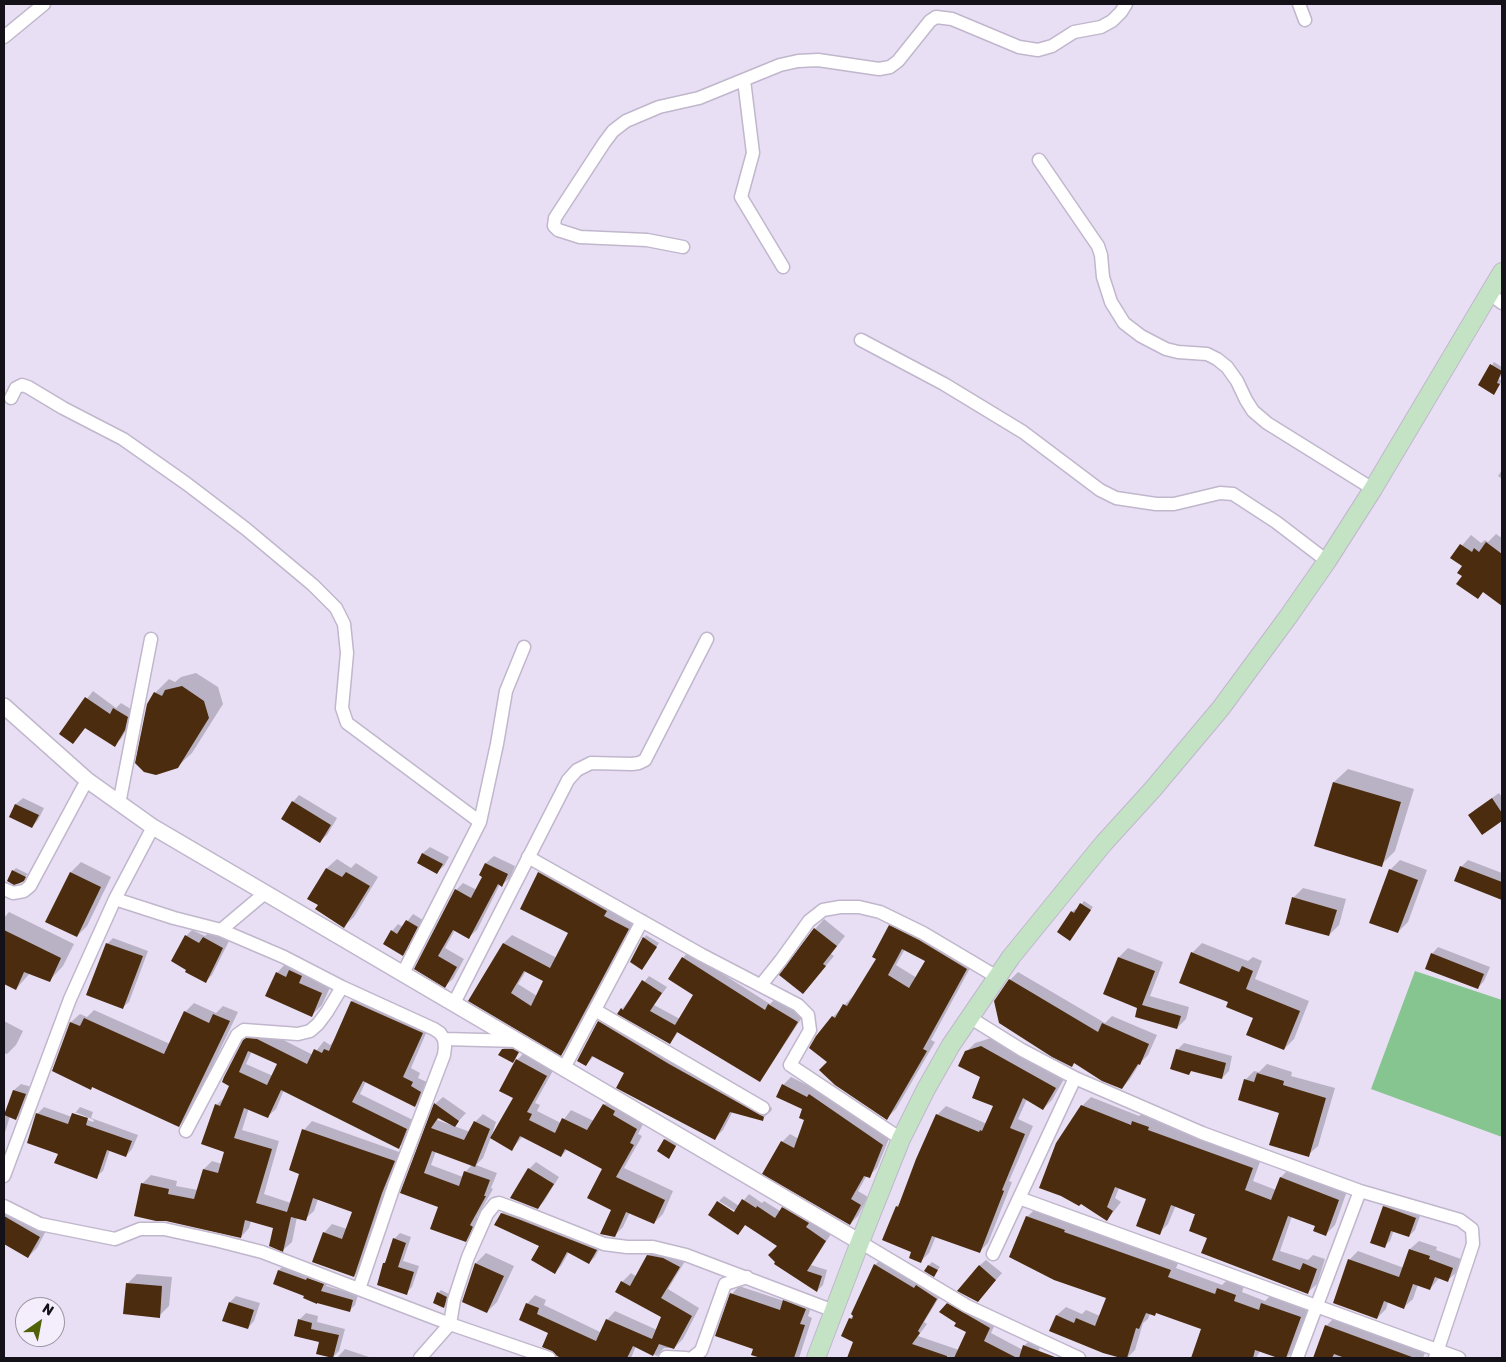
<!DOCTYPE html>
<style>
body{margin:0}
#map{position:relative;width:1506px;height:1362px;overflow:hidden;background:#e8dff5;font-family:Rubik,sans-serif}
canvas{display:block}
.frame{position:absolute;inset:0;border:5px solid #151119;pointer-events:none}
.north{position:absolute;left:15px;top:1297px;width:50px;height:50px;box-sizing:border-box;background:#f4eefc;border:1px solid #9b96a1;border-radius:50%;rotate:33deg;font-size:14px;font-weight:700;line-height:20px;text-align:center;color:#151119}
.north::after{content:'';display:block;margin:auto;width:18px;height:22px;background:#526207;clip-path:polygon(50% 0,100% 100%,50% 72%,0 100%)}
</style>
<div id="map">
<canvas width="1506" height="1362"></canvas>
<div class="frame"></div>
<div class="north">N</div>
</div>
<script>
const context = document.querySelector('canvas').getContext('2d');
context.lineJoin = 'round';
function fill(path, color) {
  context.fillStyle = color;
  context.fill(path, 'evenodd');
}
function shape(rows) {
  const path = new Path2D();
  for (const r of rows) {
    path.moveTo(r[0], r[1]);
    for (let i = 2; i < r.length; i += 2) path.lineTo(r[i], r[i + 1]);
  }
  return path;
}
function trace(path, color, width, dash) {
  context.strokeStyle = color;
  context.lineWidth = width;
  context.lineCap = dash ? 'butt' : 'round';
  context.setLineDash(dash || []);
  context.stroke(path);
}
const green = shape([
 [1415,971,1502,1000,1502,1137,1371,1089]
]);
const shadow = shape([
 [1494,362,1502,367,1502,374,1499,379,1502,381,1496,390,1480,385],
 [1502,470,1502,479,1498,476],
 [1496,534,1502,538,1502,605,1463,576,1463,565,1452,557,1471,535,1481,543,1485,540,1488,542],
 [196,673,218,687,223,704,192,753,177,767,155,693,169,679,175,682,181,677],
 [93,691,116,708,121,703,134,711,131,722,121,739,114,745,86,727,73,743,60,733],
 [1348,769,1414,789,1395,851,1381,865,1334,782],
 [1499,793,1502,797,1502,819,1482,833,1469,815,1476,809],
 [299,795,337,818,327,835,320,841,293,802],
 [23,798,44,808,38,820,32,827,10,817,16,804],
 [430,847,449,857,444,866,437,872,418,863,423,853],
 [494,856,515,866,510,878,502,885,500,884,477,930,469,937,455,930,445,948,464,959,453,979,445,986,416,969,456,890,463,883,477,890,484,876,481,875,486,863],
 [337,859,351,868,356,863,378,877,354,917,344,926,319,905,309,898,327,868],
 [1400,860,1427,870,1408,922,1398,932,1390,870],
 [1468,860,1502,873,1502,899,1456,881,1461,867],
 [81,862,111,877,87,926,77,936,71,872],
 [548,864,636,920,570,1045,561,1054,470,1001,504,943,512,935,557,958,570,932,539,873],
 [526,971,545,982,537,996,518,984],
 [16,868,28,874,20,882,13,871],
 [1303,888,1346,899,1339,925,1329,935,1293,898],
 [1084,901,1093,907,1072,937,1072,912,1075,909,1077,910],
 [9,912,74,944,63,966,50,980,30,973,16,989,4,983,4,918],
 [413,914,423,920,409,948,402,954,392,931,398,924,403,927],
 [899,917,975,959,931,1040,935,1042,896,1109,887,1118,828,1062,833,1017,854,995,878,958,890,926],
 [905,949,926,960,917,978,896,965],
 [824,919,845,936,831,954,834,956,803,993,781,975,815,929],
 [192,930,205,936,210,931,229,941,212,975,206,981,186,936],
 [646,935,659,943,642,969,644,938],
 [113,938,148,951,129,1002,123,1007,107,944],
 [1202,943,1248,961,1253,957,1262,961,1255,979,1309,1001,1294,1039,1284,1049,1254,1018,1229,1002,1192,953],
 [1438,947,1490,967,1484,981,1478,988,1432,954],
 [1128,948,1163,962,1150,996,1189,1007,1186,1019,1177,1028,1139,1007,1105,993,1119,957],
 [688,952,770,1004,775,999,803,1016,765,1074,759,1080,679,1031,670,1043,622,1009,649,976,667,987,654,1005,680,1019,695,994,683,958],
 [287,962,332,983,322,1005,312,1015,277,973],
 [1018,972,1105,1023,1112,1016,1157,1035,1148,1055,1140,1063,1130,1079,1122,1088,1074,1062,1010,980],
 [361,993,430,1024,411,1068,420,1073,418,1078,429,1083,424,1097,415,1106,366,1081,360,1094,415,1121,408,1139,399,1147,284,1090,276,1109,267,1117,249,1108,242,1130,279,1141,264,1194,291,1203,301,1174,304,1130,312,1121,402,1153,362,1268,354,1276,324,1233,332,1224,347,1229,353,1211,318,1199,314,1211,305,1219,297,1217,292,1242,283,1250,274,1227,251,1221,249,1228,241,1237,142,1184,151,1175,177,1181,176,1186,198,1190,204,1169,212,1161,222,1164,226,1151,216,1105,225,1097,231,1085,244,1041,253,1032,266,1031,313,1055,324,1041,330,1045,334,1041,352,1001],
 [252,1051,279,1063,273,1076,246,1064],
 [194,1003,216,1013,223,1006,238,1012,188,1117,179,1126,93,1086,53,1071,71,1022,80,1014,87,1017,94,1010,170,1044,185,1012],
 [607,1014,678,1056,772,1108,771,1111,762,1119,733,1111,723,1130,715,1138,626,1073,594,1056,586,1065,599,1022],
 [4,1021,23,1031,16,1045,7,1054,4,1053],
 [991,1038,1064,1079,1052,1100,1043,1109,1027,1099,1018,1119,1033,1126,1009,1181,1012,1182,988,1243,979,1252,936,1236,929,1253,920,1262,913,1251,883,1239,897,1206,901,1202,937,1115,946,1106,987,1124,995,1105,966,1052,975,1043],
 [1184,1043,1232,1056,1229,1071,1222,1078,1192,1070,1189,1073,1177,1050],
 [506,1046,516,1046,521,1049,515,1058,503,1049],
 [526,1051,555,1067,535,1103,540,1105,537,1111,561,1123,571,1110,594,1121,604,1105,613,1096,645,1120,638,1134,642,1136,624,1168,673,1191,663,1214,654,1223,630,1212,623,1227,614,1236,612,1210,603,1169,568,1149,561,1156,523,1136,512,1149,491,1137,483,1158,476,1165,497,1173,491,1188,493,1189,477,1217,479,1219,473,1233,466,1240,440,1206,402,1192,435,1104,443,1097,466,1113,454,1126,470,1132,475,1122,483,1114,496,1122,491,1137,514,1098,517,1060],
 [439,1118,452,1124,451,1125,437,1120],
 [436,1151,472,1165,465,1172,463,1177,431,1165],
 [1267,1064,1292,1072,1291,1076,1335,1088,1318,1146,1308,1155,1280,1112,1245,1080,1254,1071,1259,1072],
 [791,1077,815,1089,890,1136,877,1168,869,1176,867,1175,858,1191,868,1197,858,1216,850,1224,782,1142,790,1134,799,1139,806,1119,804,1108,783,1085],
 [21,1084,32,1087,23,1112,16,1118,10,1116,4,1136,4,1116,5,1117,14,1090],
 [1091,1097,1139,1116,1143,1113,1158,1118,1156,1121,1261,1159,1253,1181,1276,1190,1281,1177,1290,1168,1347,1191,1335,1225,1326,1234,1316,1225,1292,1216,1280,1251,1308,1260,1313,1255,1325,1259,1317,1284,1307,1293,1209,1237,1196,1214,1176,1205,1168,1224,1159,1233,1148,1198,1119,1188,1115,1198,1121,1202,1107,1220,1082,1106],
 [44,1107,72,1117,80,1107,93,1112,91,1118,138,1135,132,1149,126,1156,110,1150,103,1171,96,1177,59,1153,37,1114],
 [75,1112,94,1120,93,1122,75,1115],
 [667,1137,678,1143,669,1157,665,1140],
 [536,1162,559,1177,544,1201,538,1208,529,1169],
 [749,1194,762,1203,764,1201,780,1211,789,1202,811,1221,831,1234,811,1265,827,1270,823,1285,817,1291,778,1245,746,1224,738,1234,740,1214,719,1201,724,1196,739,1206],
 [1390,1201,1421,1213,1415,1230,1409,1236,1394,1230,1390,1241,1384,1246,1384,1207],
 [4,1202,48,1227,37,1248,28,1257,4,1244],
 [509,1207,602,1244,595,1257,589,1263,569,1252,561,1266,555,1272,540,1246,496,1224,502,1213],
 [1036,1208,1179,1261,1176,1268,1222,1285,1227,1280,1244,1286,1242,1292,1265,1301,1271,1295,1308,1308,1294,1351,1286,1358,1282,1358,1260,1351,1256,1358,1192,1358,1203,1329,1156,1312,1150,1313,1148,1319,1143,1323,1135,1350,1127,1358,1108,1353,1051,1330,1057,1315,1066,1307,1082,1314,1086,1310,1100,1316,1107,1297,1027,1217],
 [400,1233,411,1237,403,1261,419,1266,412,1287,406,1293,384,1263,387,1260,394,1239],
 [1419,1241,1437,1247,1436,1250,1461,1259,1457,1272,1448,1280,1440,1277,1430,1289,1418,1284,1413,1299,1404,1307,1388,1302,1386,1309,1377,1318,1349,1260,1358,1251,1404,1268,1410,1249],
 [657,1247,687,1258,668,1289,699,1308,683,1339,674,1348,664,1348,657,1356,636,1346,631,1358,574,1358,564,1354,550,1332,527,1304,535,1295,546,1300,544,1305,600,1332,607,1320,615,1311,657,1330,663,1317,617,1292,622,1282,631,1273,637,1277,648,1256],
 [486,1253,514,1266,497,1302,487,1312,464,1301,476,1263],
 [883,1257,943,1291,924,1322,927,1324,918,1336,959,1350,968,1332,958,1322,948,1304,955,1296,997,1320,991,1333,1023,1350,1024,1346,1032,1338,1042,1342,1036,1358,1038,1358,849,1358,855,1341,850,1319,854,1315,875,1265],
 [986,1260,1002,1273,984,1294,979,1266],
 [932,1262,940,1267,934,1275,929,1265],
 [284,1265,328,1279,326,1286,358,1295,355,1305,349,1311,274,1283,279,1270],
 [137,1274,172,1277,169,1306,159,1316,127,1284],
 [739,1286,784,1301,792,1293,813,1301,808,1316,812,1318,799,1358,765,1358,752,1354,754,1348,732,1294],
 [441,1290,449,1294,447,1304,444,1307,438,1293],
 [236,1296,260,1303,254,1321,248,1328,230,1302],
 [306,1313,318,1316,317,1322,345,1329,339,1351,333,1357,320,1342,299,1320],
 [1335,1317,1426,1350,1423,1358,1314,1358,1326,1326],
 [345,1349,372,1358,337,1358]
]);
const building = shape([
 [1490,364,1502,371,1497,383,1500,384,1494,395,1478,385],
 [1486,542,1502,554,1502,606,1483,592,1478,599,1456,584,1462,576,1457,573,1462,566,1450,558,1460,544,1472,552,1474,548,1479,552],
 [182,686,204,701,209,718,178,768,156,775,144,772,135,763,147,704,154,692,162,696,165,690],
 [85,697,110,714,113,708,128,717,125,730,115,747,85,728,73,744,59,734],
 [1333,782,1401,802,1382,867,1314,846],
 [1492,798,1502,813,1502,821,1482,835,1468,815],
 [292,801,331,825,320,843,281,819],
 [15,804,39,815,32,828,9,817],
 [422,853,443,864,437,874,417,863],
 [485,863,508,874,502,887,498,884,469,939,453,930,438,956,457,967,445,988,414,969,455,889,471,898,482,877,479,875],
 [1460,866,1502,882,1502,900,1454,881],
 [326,868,342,877,346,872,370,886,344,928,315,909,318,905,307,899],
 [1389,869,1418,880,1398,933,1369,923],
 [12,870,26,877,24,881,20,883,14,885,7,881],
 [70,872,101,887,77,937,45,922],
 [538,872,607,911,604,916,629,929,561,1056,468,1001,503,943,550,968,568,933,520,909],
 [524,971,543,981,531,1006,511,993],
 [1292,897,1337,910,1329,936,1285,924],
 [1080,903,1091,910,1070,941,1057,932,1071,911,1074,913],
 [406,920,418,927,403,956,383,944,391,930,397,934],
 [889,925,919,940,967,969,923,1049,927,1051,887,1120,835,1085,819,1070,827,1062,809,1048,816,1036,832,1016,835,1018,843,1004,847,1006,876,959,872,957],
 [902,949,925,961,909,988,888,975],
 [814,928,837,946,823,964,826,966,803,994,779,975],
 [4,930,61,958,50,982,24,972,16,990,4,984],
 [185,935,199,943,203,937,223,948,206,983,185,972,186,970,171,961],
 [643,937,657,947,642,970,630,962],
 [106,943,143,956,123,1009,86,995],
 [1191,952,1239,972,1242,966,1253,971,1246,989,1300,1011,1284,1050,1246,1035,1253,1018,1226,1007,1228,1002,1179,983],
 [1431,953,1484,974,1478,989,1425,969],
 [682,957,765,1010,768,1004,798,1022,760,1082,677,1032,670,1044,617,1014,621,1008,623,1010,642,980,662,993,650,1011,675,1025,693,995,668,979],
 [1118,957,1155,971,1142,1005,1181,1016,1177,1029,1135,1017,1137,1008,1103,994],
 [289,970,302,976,299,983,322,993,312,1017,265,996,276,972,286,977],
 [1009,979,1098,1032,1102,1023,1149,1044,1140,1065,1138,1064,1122,1089,1102,1081,1074,1063,1072,1067,1052,1057,999,1023,994,1001],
 [351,1001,423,1033,403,1077,413,1082,411,1086,421,1092,415,1107,363,1081,352,1102,407,1129,399,1149,281,1090,268,1118,244,1108,234,1138,272,1149,256,1203,287,1212,299,1174,289,1170,302,1129,395,1161,382,1193,354,1277,312,1262,323,1232,342,1239,352,1212,313,1198,306,1221,291,1217,283,1252,269,1246,273,1228,245,1220,241,1238,166,1221,156,1221,134,1216,141,1183,169,1189,168,1194,194,1199,203,1169,218,1173,224,1152,201,1144,215,1104,220,1106,229,1086,222,1082,224,1077,243,1040,246,1038,257,1039,307,1064,314,1049,322,1053,324,1049,329,1051],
 [248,1051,277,1064,267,1085,239,1072],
 [184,1011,209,1023,213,1014,230,1021,179,1127,92,1087,91,1090,52,1071,70,1022,80,1026,84,1018,164,1054],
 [598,1021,669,1064,764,1117,763,1121,730,1112,715,1140,616,1088,624,1073,592,1056,586,1066,577,1061],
 [981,1046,1056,1088,1043,1110,1023,1098,1010,1128,1025,1134,1002,1190,1004,1191,980,1253,932,1236,921,1263,909,1258,911,1252,882,1240,896,1206,898,1207,916,1159,936,1114,979,1132,980,1130,982,1131,993,1106,972,1098,980,1077,958,1066,965,1051],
 [502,1049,513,1049,519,1052,513,1063,498,1055],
 [1176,1049,1226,1063,1222,1079,1191,1071,1189,1075,1170,1069],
 [516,1059,547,1076,527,1112,532,1114,529,1120,555,1133,562,1118,587,1130,603,1104,615,1111,613,1115,637,1129,630,1143,634,1145,616,1177,665,1200,654,1224,626,1212,615,1237,600,1234,611,1210,587,1198,602,1169,565,1149,561,1157,520,1136,512,1151,490,1138,513,1098,499,1091],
 [1257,1073,1284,1081,1283,1085,1326,1098,1309,1157,1269,1145,1279,1113,1238,1100,1244,1079,1254,1082],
 [782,1084,807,1097,809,1094,883,1145,870,1178,864,1176,851,1199,861,1205,850,1225,762,1174,781,1141,794,1148,804,1120,799,1118,802,1109,776,1097],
 [13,1090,26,1094,16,1120,4,1115],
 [434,1103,459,1121,455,1127,438,1118,431,1128,464,1140,474,1121,490,1129,475,1167,432,1151,424,1173,459,1186,464,1171,490,1180,484,1196,486,1196,470,1225,473,1227,466,1242,430,1229,438,1207,400,1193],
 [1081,1105,1131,1125,1132,1121,1149,1127,1148,1130,1253,1168,1245,1190,1271,1200,1280,1177,1339,1200,1326,1236,1313,1231,1315,1226,1288,1216,1272,1260,1300,1270,1303,1263,1317,1269,1308,1294,1201,1253,1207,1238,1189,1231,1195,1214,1194,1214,1171,1205,1160,1235,1136,1226,1146,1199,1115,1187,1107,1207,1113,1211,1107,1221,1081,1204,1079,1206,1061,1196,1039,1188,1056,1143],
 [36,1113,68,1124,72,1113,88,1118,86,1125,132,1141,126,1157,107,1150,97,1179,54,1163,58,1154,27,1143],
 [664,1139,676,1146,669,1159,657,1151],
 [528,1168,554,1184,538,1209,510,1198],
 [742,1199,756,1208,757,1206,775,1218,782,1207,809,1223,806,1227,826,1241,807,1271,822,1276,817,1292,774,1264,775,1262,768,1255,777,1246,745,1225,738,1235,708,1215,717,1201,734,1212],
 [1383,1206,1416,1218,1409,1237,1391,1231,1385,1248,1370,1243],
 [501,1213,518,1219,597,1250,589,1264,567,1252,555,1274,531,1260,539,1246,494,1225],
 [4,1216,40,1237,28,1258,4,1244],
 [1026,1216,1065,1230,1064,1232,1171,1270,1168,1277,1215,1294,1217,1288,1236,1295,1234,1301,1259,1310,1261,1303,1301,1317,1286,1358,1278,1358,1255,1350,1253,1358,1191,1358,1201,1329,1156,1313,1155,1316,1146,1313,1139,1329,1136,1328,1127,1358,1121,1358,1103,1353,1049,1331,1056,1315,1074,1323,1076,1318,1095,1326,1106,1298,1054,1280,1009,1257],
 [393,1238,406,1243,398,1267,414,1272,407,1295,377,1285,383,1263,385,1263],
 [1409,1249,1430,1256,1429,1259,1453,1268,1448,1282,1435,1277,1430,1290,1413,1284,1404,1309,1384,1301,1377,1319,1333,1303,1348,1259,1399,1277],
 [647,1255,663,1258,680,1267,661,1298,692,1316,674,1349,659,1344,653,1356,633,1346,627,1358,561,1358,557,1356,552,1351,542,1347,548,1333,519,1320,526,1303,539,1308,537,1314,596,1341,606,1319,652,1339,661,1317,615,1292,621,1281,630,1286],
 [475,1263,504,1276,487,1313,462,1302],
 [874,1264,914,1288,916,1285,937,1299,918,1331,920,1333,912,1344,947,1356,947,1358,847,1358,853,1342,841,1336,849,1318,852,1319,853,1316,851,1314],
 [928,1265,938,1270,934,1277,924,1271],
 [979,1265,996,1280,978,1302,957,1291],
 [278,1270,306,1280,307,1278,324,1284,321,1291,353,1300,350,1312,317,1303,317,1304,303,1298,304,1296,273,1284],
 [126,1283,162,1286,160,1318,123,1314],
 [437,1292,447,1297,444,1308,433,1303],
 [730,1293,780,1310,783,1300,806,1309,800,1324,805,1325,794,1358,761,1358,751,1355,753,1349,715,1336],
 [229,1302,254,1310,248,1329,222,1321],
 [947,1303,990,1328,984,1341,1017,1358,954,1358,966,1332,954,1326,956,1323,939,1312],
 [298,1319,312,1323,311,1329,339,1335,333,1358,316,1354,319,1342,294,1336],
 [1325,1325,1412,1357,1412,1358,1345,1358,1334,1354,1332,1358,1313,1358],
 [1023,1345,1055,1357,1055,1358,1019,1358]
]);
const minor = shape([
 [1299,4,1305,20],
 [4,37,44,4],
 [744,80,753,153,741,197,783,267],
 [1039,160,1098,246,1101,255,1103,277,1111,302,1124,323,1141,336,1166,349,1178,352,1207,354,1217,359,1227,367,1237,381,1246,400,1253,411,1267,423,1373,489],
 [683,247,647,240,580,237,558,230,554,226,555,218,604,143,613,131,626,121,659,107,699,98,780,65,798,61,818,60,879,69,890,67,898,61,930,21,936,17,952,19,1019,47,1038,50,1052,46,1074,32,1101,27,1112,21,1121,12,1126,4],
 [1490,294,1502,303],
 [861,340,944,384,1023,432,1100,490,1116,498,1156,504,1174,504,1220,493,1233,494,1276,522,1327,561],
 [11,398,16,388,22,385,28,387,63,408,123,439,187,484,246,529,313,585,336,608,344,624,347,653,342,708,347,723,480,822],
 [119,804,151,639],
 [528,857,702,955,798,1005,808,1015,810,1030,790,1065,901,1139],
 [4,889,13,893,24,891,30,886,87,780],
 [115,899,174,918,221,930,284,957,342,987,434,1029,440,1033,444,1039,445,1047,444,1055,394,1186,359,1289],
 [221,930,265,893],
 [403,973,480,822,497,744,506,691,524,647],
 [761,985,781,960,809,921,823,910,840,907,859,907,880,912,923,933,997,977],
 [454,1003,568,780,577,770,591,763,632,764,639,763,645,760,707,639],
 [595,1010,763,1108],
 [969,1017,1022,1050,1075,1078,1202,1133,1360,1191,1297,1358],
 [444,1039,519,1041],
 [564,1068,642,921],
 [186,1131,237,1035,244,1030,298,1034,310,1031,318,1024,327,1012,342,987],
 [4,1176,70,999,115,899,153,827],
 [1360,1191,1460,1220,1472,1229,1473,1244,1435,1358],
 [1019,1198,1459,1358],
 [4,1206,40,1224,115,1239,140,1229,164,1229,219,1241,262,1252,450,1324,549,1358],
 [860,1242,967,1306,1079,1358],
 [993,1254,1075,1078],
 [420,1358,450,1324,454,1300,468,1257,487,1214,495,1204,499,1203,521,1211,604,1244,627,1247,653,1247,686,1255,834,1311],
 [665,1358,666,1357,686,1358],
 [692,1358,701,1351,725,1284,747,1277]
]);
const tertiary = shape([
 [4,706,87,780,153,827,860,1242]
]);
const secondary = shape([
 [816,1358,860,1242,901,1139,926,1089,951,1045,1011,957,1103,844,1153,789,1221,708,1288,617,1327,561,1373,489,1502,272]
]);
fill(green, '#86c490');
fill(shadow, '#0003');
fill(building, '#4b2c0e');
trace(minor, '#c0b7cc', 15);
trace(tertiary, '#c0b7cc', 18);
trace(secondary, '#c0b7cc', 20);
trace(minor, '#fff', 12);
trace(tertiary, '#fff', 15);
trace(secondary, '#c4e3c4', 18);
</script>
